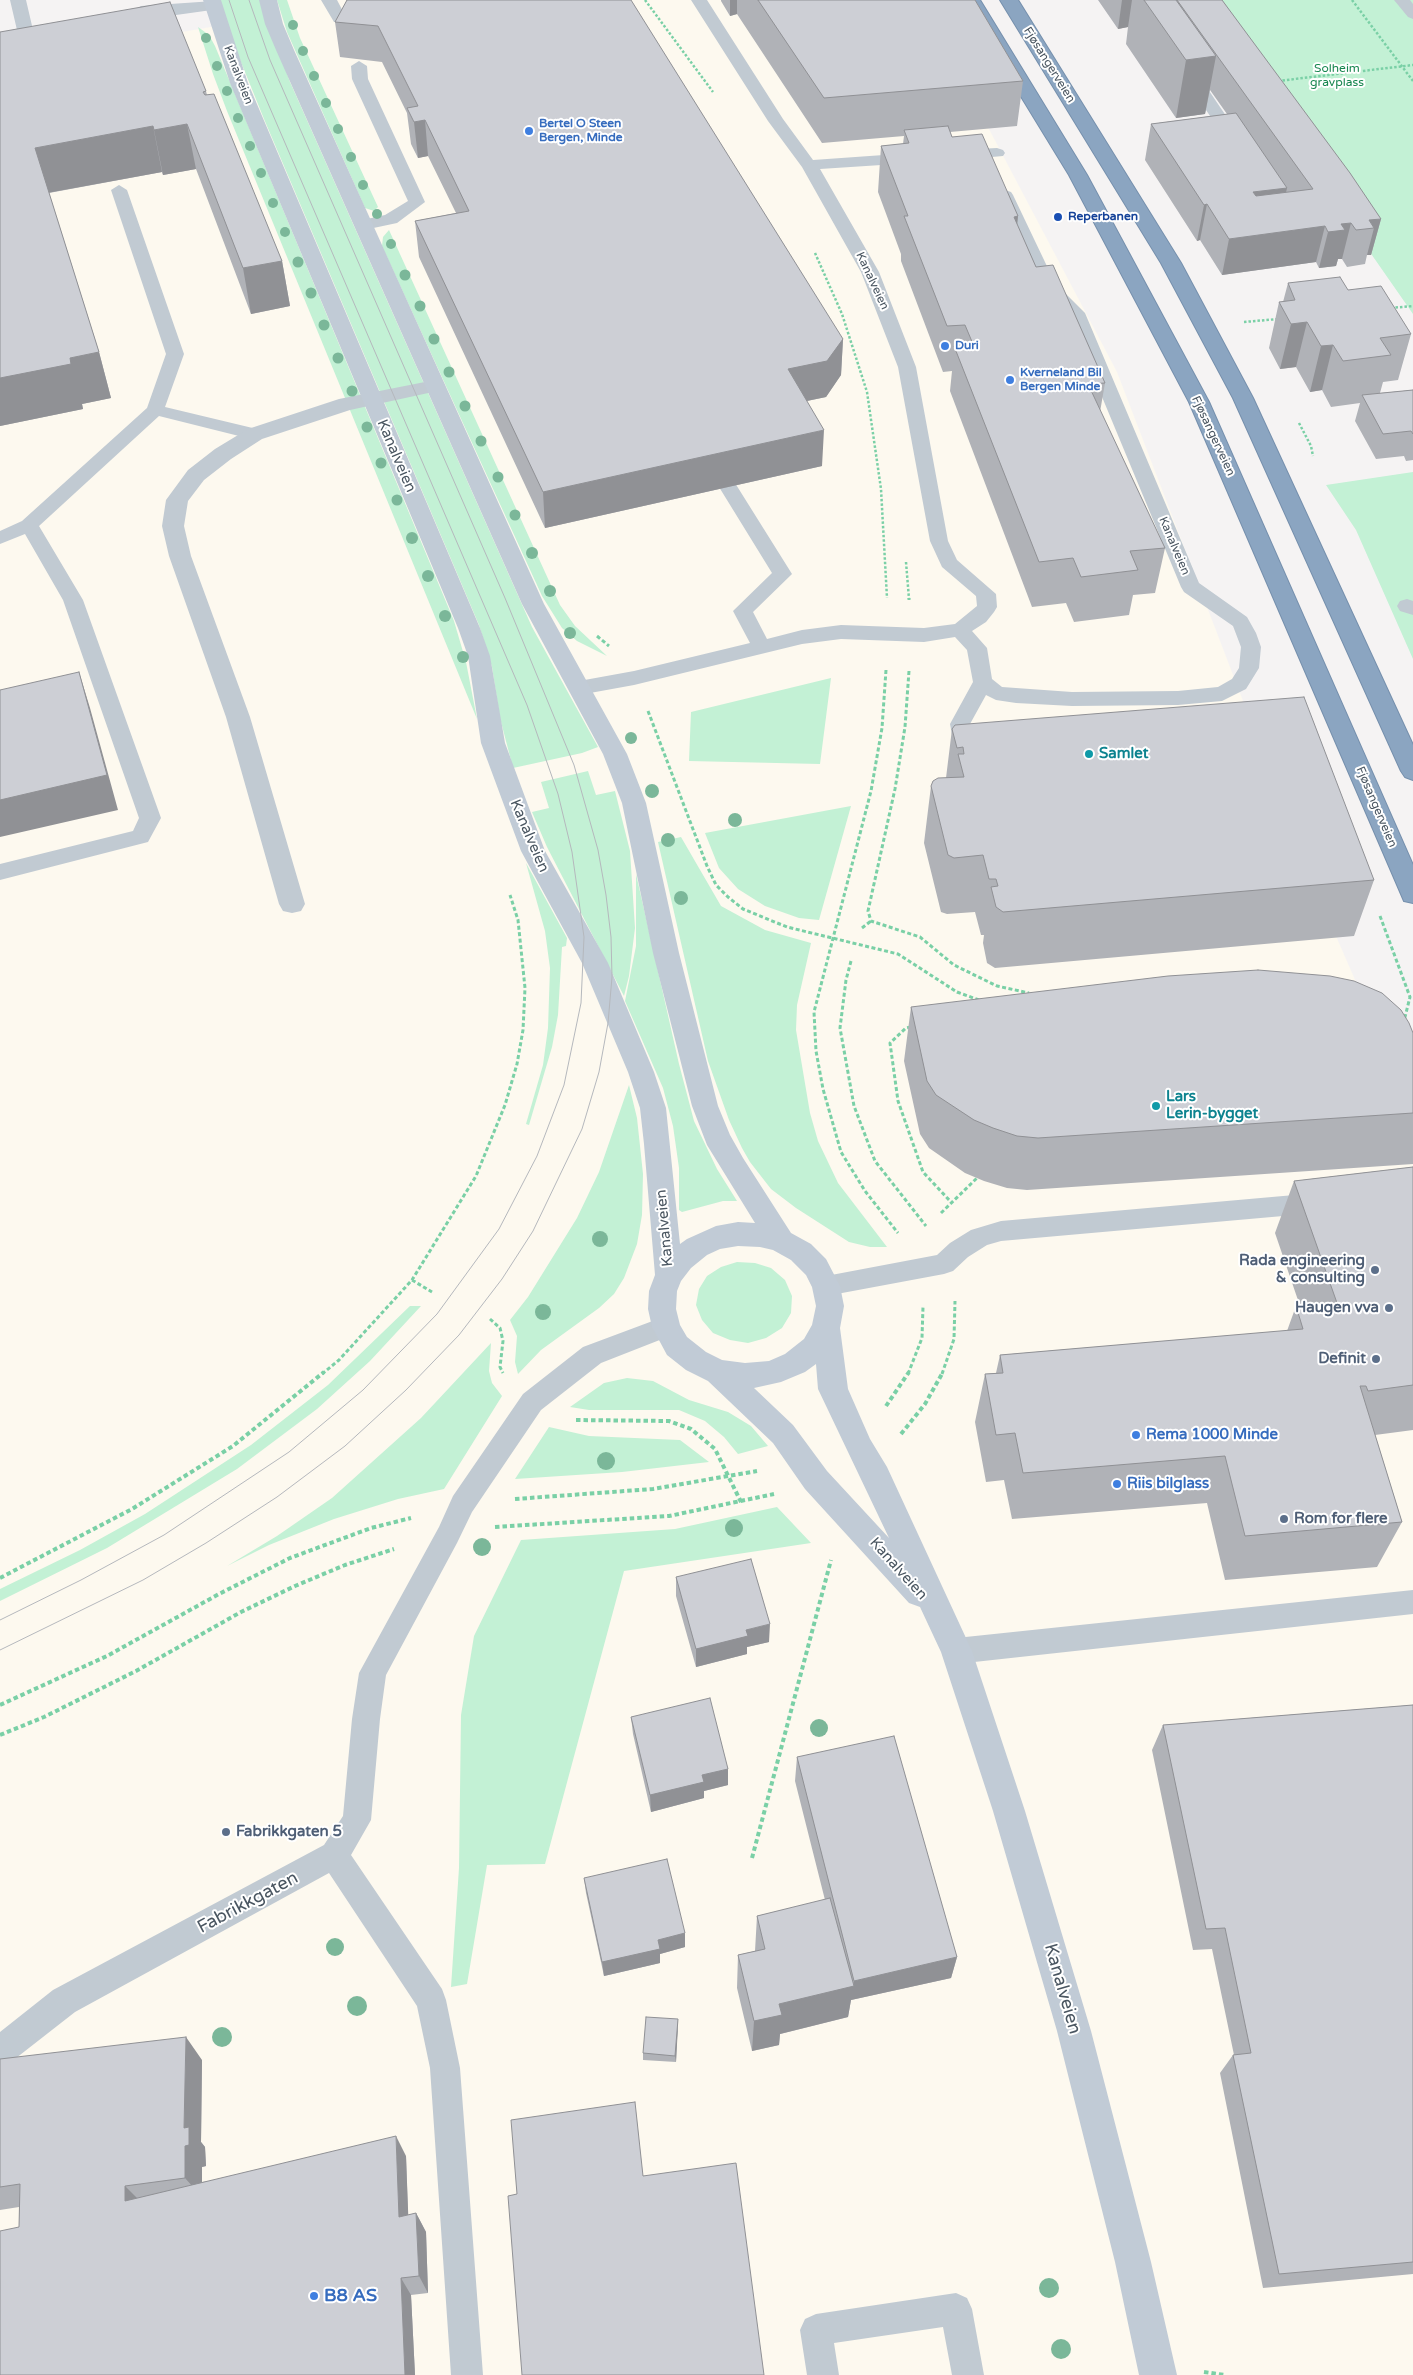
<!DOCTYPE html>
<meta charset="utf-8">
<style>
body{margin:0}
canvas{display:block;background:#f5f3f3}
</style>
<canvas width="1413" height="2375"></canvas>
<script>
const context = document.querySelector('canvas').getContext('2d');
context.lineJoin = 'round';
function fill(path, color) {
  context.fillStyle = color;
  context.fill(path, 'evenodd');
}
function shape(rows) {
  const path = new Path2D();
  for (const r of rows) {
    path.moveTo(r[0], r[1]);
    for (let i = 2; i < r.length; i += 2) path.lineTo(r[i], r[i + 1]);
  }
  return path;
}
function trace(path, color, width, dash) {
  context.strokeStyle = color;
  context.lineWidth = width;
  context.lineCap = dash ? 'butt' : 'round';
  context.setLineDash(dash || []);
  context.stroke(path);
}
function label(font, color, halo, rows, align = 'center') {
  context.font = font + ' "Varela Round",sans-serif';
  context.lineWidth = 4;
  context.setLineDash([]);
  context.textBaseline = 'middle';
  context.strokeStyle = halo;
  context.fillStyle = color;
  for (const [text, x, y, turn = 0] of rows) {
    context.save();
    context.translate(x, y);
    context.rotate((+turn || 0) * Math.PI / 180);
    context.textAlign = isNaN(turn) ? turn : align;
    if (halo) context.strokeText(text, 0, 0);
    context.fillText(text, 0, 0);
    context.restore();
  }
}
const commercial = shape([
 [274,0,921,0,1117,372,1312,881,1413,1113,1413,2375,0,2375,0,64,279,15]
]);
const green = shape([
 [220,0,260,0,290,82,532,627,598,747,582,753,513,768,500,718,492,667,479,625,264,119,230,35],
 [277,0,287,0,300,38,378,207,374,211,365,208,287,32],
 [1187,0,1413,0,1413,314,1351,225],
 [198,27,209,35,215,46,454,621,466,662,477,719,227,111,213,74],
 [389,230,560,605,575,626,607,656,577,641,562,628,542,596,382,246,383,237],
 [1413,472,1413,659,1356,530,1326,485],
 [831,678,820,764,689,761,691,712],
 [588,771,596,795,615,791,630,851,635,928,629,976,624,996,547,847,532,812,549,808,541,782],
 [851,806,819,920,799,918,765,906,738,889,719,868,705,833],
 [681,837,721,906,765,930,811,943,797,1005,796,1030,810,1113,818,1141,838,1183,887,1247,870,1247,849,1242,796,1208,771,1189,750,1162,742,1148,729,1120,708,1061,658,842],
 [526,863,567,938,566,946,562,947,558,1015,552,1047,529,1125,526,1124,543,1065,548,1028,550,968,545,931],
 [636,874,679,1064,694,1121,717,1169,737,1201,723,1201,682,1212,679,1210,679,1168,673,1126,663,1088,625,1001,636,946],
 [629,1085,637,1118,643,1174,642,1215,637,1244,624,1278,614,1294,599,1308,541,1350,518,1374,515,1362,517,1336,510,1320,528,1297,577,1218,599,1172],
 [737,1262,755,1263,771,1268,785,1280,792,1296,791,1313,782,1328,766,1338,748,1343,730,1340,713,1333,702,1320,696,1305,699,1289,707,1276,721,1267],
 [410,1306,421,1306,370,1361,317,1409,237,1469,107,1548,0,1601,0,1589,80,1550,145,1514,251,1445,328,1385],
 [491,1343,489,1371,492,1383,502,1396,444,1489,398,1499,334,1519,269,1545,227,1566,277,1536,332,1498,421,1418],
 [627,1378,653,1381,689,1400,728,1412,751,1426,768,1446,738,1454,724,1437,705,1421,679,1410,589,1410,570,1407,604,1383],
 [549,1427,589,1436,680,1440,709,1462,622,1472,515,1479],
 [777,1507,811,1543,624,1571,545,1864,487,1865,467,1984,451,1987,459,1868,461,1715,474,1636,521,1540,675,1529]
]);
const pathFar2 = shape([
 [645,0,713,92],
 [1352,0,1413,81],
 [1278,81,1413,65],
 [815,253,842,314,867,392,881,489,887,598],
 [1391,308,1413,306],
 [1244,322,1278,319],
 [1299,423,1311,446,1313,456],
 [906,562,909,599]
]);
const pathFar1 = shape([
 [909,598,909,600],
 [597,636,609,646],
 [886,670,882,728,871,791,814,1012,816,1051,823,1089,841,1152,865,1191,898,1233],
 [909,671,905,727,895,789,868,911,871,921,920,937,954,965,997,986,1029,993],
 [648,711,707,866,716,885,728,897,743,909,787,927,898,954,957,992,979,1000],
 [1380,916,1410,997,1404,1021],
 [862,928,871,921],
 [851,961,846,980,840,1028,854,1106,875,1161,926,1226],
 [911,1027,906,1028,890,1043,898,1101,923,1172,951,1202],
 [941,1213,977,1178],
 [412,1280,432,1292],
 [490,1319,500,1328,503,1341,500,1367,503,1373],
 [322,1374,339,1360,412,1280,476,1176,505,1105,517,1064,523,1030,525,988,518,920,510,895],
 [908,1374,922,1338,923,1307],
 [942,1374,954,1339,955,1301]
]);
const path = shape([
 [886,1406,909,1372],
 [576,1420,669,1421,691,1429,715,1449,741,1502],
 [901,1434,925,1404,943,1372],
 [515,1499,653,1489,757,1471],
 [495,1527,669,1516,774,1494],
 [0,1578,132,1509,233,1446,324,1372],
 [0,1705,107,1656,219,1594,290,1558,371,1528,411,1518],
 [0,1735,44,1717,136,1671,241,1612,295,1586,345,1565,394,1549],
 [752,1858,831,1560],
 [1204,2372,1225,2375]
]);
const lane = shape([
 [10,0,26,0,33,30,30,33,25,35,17,30,10,0],
 [321,0,337,0,347,19,344,22,334,22,321,0],
 [691,0,707,0,783,119,813,160,912,153,920,158,912,163,820,169,879,272,916,367,948,541,957,560,996,594,997,607,994,612,986,622,972,631,987,648,992,679,1002,687,1072,692,1178,691,1218,687,1232,679,1239,668,1241,647,1233,626,1184,592,1181,587,1068,315,1038,285,997,195,999,192,1005,190,1011,192,1013,195,1055,283,1085,313,1199,583,1247,617,1256,633,1261,647,1259,668,1246,689,1222,701,1178,705,1072,706,1016,703,996,700,986,695,970,724,976,756,973,761,966,763,959,761,956,756,950,724,973,682,967,650,955,637,924,642,841,639,802,644,634,685,579,695,572,693,569,688,572,683,579,681,634,671,750,643,733,611,772,573,719,487,721,483,728,481,735,483,792,574,753,612,767,639,802,630,841,625,924,628,955,624,977,606,976,596,942,567,930,541,898,367,861,272,802,167,768,121,691,0],
 [1394,0,1410,0,1413,4,1413,19,1408,17,1394,0],
 [214,1,219,3,222,6,219,9,176,15,141,16,133,11,141,6,214,1],
 [359,61,367,66,368,79,425,202,397,223,364,230,358,229,356,225,358,221,385,215,408,201,352,79,351,66,359,61],
 [1191,71,1197,73,1243,141,1241,144,1235,146,1227,141,1183,76,1191,71],
 [997,148,1003,150,1005,153,1003,156,958,160,950,155,958,150,997,148],
 [119,185,127,190,184,354,165,407,261,430,264,434,261,438,255,440,159,416,39,526,83,600,161,818,148,842,0,880,0,864,133,831,139,818,63,600,25,534,0,544,0,531,22,521,147,408,166,354,111,190,119,185],
 [1407,599,1413,601,1413,615,1400,611,1397,606,1400,601,1407,599],
 [1317,1193,1325,1196,1329,1203,1325,1210,1317,1213,1001,1241,987,1245,968,1257,953,1271,944,1274,826,1296,817,1293,814,1286,817,1279,826,1276,937,1255,950,1243,971,1230,1001,1221,1317,1193],
 [666,1316,675,1320,678,1327,675,1334,601,1363,541,1410,472,1512,457,1543,386,1675,380,1719,371,1820,351,1855,442,1989,446,2000,460,2068,483,2375,451,2375,430,2068,417,2006,329,1873,75,2012,11,2062,0,2066,0,2032,53,1990,324,1845,343,1816,352,1719,359,1673,439,1527,453,1496,523,1394,583,1347,666,1316],
 [1413,1590,1413,1614,956,1664,946,1660,942,1651,946,1642,956,1638,1413,1590],
 [956,2293,967,2298,972,2309,984,2375,952,2375,943,2327,834,2343,839,2375,807,2375,800,2330,805,2319,816,2314,956,2293]
]);
const street = shape([
 [435,380,442,382,445,386,442,390,350,410,262,439,231,459,204,480,188,501,184,526,191,556,250,717,305,904,301,911,292,913,283,911,279,904,226,717,169,556,162,526,166,500,188,470,215,449,248,429,339,399,435,380]
]);
const secondary = shape([
 [203,0,221,0,248,83,480,628,490,656,505,743,545,851,608,963,654,1072,666,1108,680,1244,687,1239,716,1226,738,1222,755,1223,707,1145,692,1106,653,953,622,803,603,754,522,604,276,50,265,24,259,0,277,0,283,24,294,50,544,604,627,754,646,803,679,953,718,1106,730,1135,743,1158,791,1233,811,1244,826,1259,840,1286,844,1306,840,1328,848,1389,870,1439,887,1467,972,1651,1025,1811,1091,2031,1151,2262,1177,2375,1139,2375,1115,2262,1057,2031,993,1811,941,1652,920,1607,909,1603,805,1489,773,1443,708,1381,686,1370,667,1355,652,1327,648,1309,649,1291,655,1275,644,1144,640,1108,628,1072,582,963,521,851,481,743,468,656,458,628,230,83,203,0],
 [738,1246,760,1247,773,1250,791,1260,806,1275,812,1287,816,1306,812,1325,804,1339,785,1354,769,1361,745,1363,722,1360,706,1352,687,1337,680,1325,676,1309,677,1291,681,1281,691,1268,707,1255,720,1249,738,1246],
 [816,1364,818,1389,889,1538,827,1471,793,1425,754,1388,781,1382,805,1372,816,1364]
]);
const highway = shape([
 [962,0,980,0,1087,175,1209,402,1413,865,1413,903,1404,901,1401,894,1189,402,1069,175,962,0],
 [1000,0,1018,0,1181,263,1253,398,1413,745,1413,780,1405,777,1401,771,1233,398,1161,263,1000,0]
]);
const tram = shape([
 [0,1620,81,1580,164,1535,289,1452,363,1390,437,1314,499,1229,537,1156,564,1085,581,1003,584,937,572,852,558,794,527,705,248,57,229,0],
 [0,1650,143,1580,206,1543,277,1497,345,1446,406,1390,459,1335,502,1279,533,1231,582,1129,599,1072,608,1023,612,977,611,937,606,895,598,850,574,765,505,598,270,60,249,0]
]);
const trees = [
 [293,25,5],
 [206,38,5],
 [303,51,5],
 [217,66,5],
 [314,76,5],
 [227,91,5],
 [326,103,5],
 [238,118,5],
 [338,129,5],
 [250,146,5],
 [351,157,5],
 [261,173,5],
 [363,185,5],
 [273,203,5],
 [377,214,5],
 [285,232,5],
 [391,244,5],
 [298,262,5.5],
 [405,275,5.5],
 [311,293,5.5],
 [420,306,5.5],
 [324,325,5.5],
 [434,339,5.5],
 [338,358,5.5],
 [449,372,5.5],
 [352,391,5.5],
 [465,406,5.5],
 [367,427,5.5],
 [481,441,5.5],
 [381,463,5.5],
 [498,477,5.5],
 [397,500,5.5],
 [515,515,5.5],
 [412,538,6],
 [532,553,6],
 [428,576,6],
 [550,591,6],
 [445,616,6],
 [570,633,6],
 [463,657,6],
 [631,738,6],
 [652,791,7],
 [735,820,7],
 [668,840,7],
 [681,898,7],
 [600,1239,8],
 [543,1312,8],
 [606,1461,9],
 [734,1528,9],
 [482,1547,9],
 [819,1728,9],
 [335,1947,9],
 [357,2006,10],
 [222,2037,10],
 [1049,2288,10],
 [1061,2349,10]
];
const wall = shape([
 [347,0,843,339,841,375,826,397,807,401,822,466,545,528,419,257,415,221,456,213,428,156,418,158,411,144,407,113,382,62,340,57,335,22],
 [721,0,975,0,1023,81,1017,126,950,132,952,137,1018,216,1017,225,1036,267,1105,383,1100,412,1165,548,1155,593,1133,595,1129,615,1074,622,1066,603,1032,607,950,391,952,371,943,372,901,261,901,254,878,192,881,146,903,144,904,136,822,143,737,14,730,16,721,1],
 [1098,0,1222,0,1381,219,1371,255,1367,255,1365,264,1347,267,1342,259,1338,259,1336,266,1319,268,1316,262,1222,275,1200,240,1197,241,1145,160,1151,124,1227,114,1210,90,1205,114,1176,118,1126,44,1128,27,1118,29],
 [0,32,206,91,207,95,282,261,290,306,251,314,196,169,163,175,162,172,49,193,99,352,111,398,82,404,83,409,0,426],
 [1288,283,1348,290,1411,334,1398,380,1383,382,1380,393,1413,390,1413,460,1406,461,1404,456,1376,459,1355,421,1360,403,1331,407,1322,390,1310,392,1296,367,1280,369,1269,348,1279,302,1283,302],
 [952,729,1374,880,1354,936,995,968,987,963,983,943,984,935,981,935,975,912,947,914,941,912,924,843,931,786,946,778],
 [911,1007,1413,1033,1413,1164,1027,1190,1007,1188,984,1181,965,1173,929,1148,920,1134,904,1061],
 [1413,1167,1413,1430,1375,1435,1402,1522,1377,1567,1225,1580,1207,1503,1012,1519,1004,1480,986,1482,975,1422,985,1374,996,1373,1000,1355,1287,1331,1296,1306,1300,1306,1275,1233,1294,1181],
 [676,1577,769,1642,747,1647,747,1654,696,1667,676,1596],
 [1413,1705,1413,2274,1263,2288,1220,2073,1233,2055,1234,2055,1212,1949,1193,1950,1152,1750,1163,1725],
 [631,1717,728,1769,728,1785,704,1791,704,1798,651,1812,633,1734],
 [797,1757,957,1957,951,1978,851,2000,848,2017,780,2034,779,2045,752,2051,737,1988,738,1955,755,1951,757,1916,825,1900,795,1781],
 [584,1878,685,1933,685,1947,660,1954,660,1963,604,1976,586,1893],
 [678,2019,676,2062,643,2060,643,2053],
 [0,2059,202,2060,201,2142,205,2147,206,2166,202,2167,202,2182,406,2156,408,2215,416,2213,426,2232,428,2293,411,2295,415,2375,0,2375,19,2227,19,2207,0,2210]
]);
const shadedWall = shape([
 [730,0,737,0,737,14,730,16],
 [1122,0,1132,0,1128,27,1118,29],
 [1216,56,1205,114,1176,118,1186,60],
 [425,120,428,156,418,158,414,122],
 [187,124,196,169,163,175,154,130],
 [153,126,162,172,47,193,35,148],
 [1287,188,1279,224,1246,228,1253,192],
 [1207,204,1200,240,1197,241,1204,205],
 [1018,216,1013,262,1014,217],
 [1381,219,1371,255,1367,255,1374,228,1369,220],
 [1351,223,1342,259,1338,259,1336,266,1319,268,1328,232,1341,224],
 [1325,226,1316,262,1222,275,1229,239],
 [282,261,290,306,251,314,243,268],
 [1307,322,1296,367,1280,369,1291,324],
 [843,339,841,375,826,397,787,405,788,369],
 [1333,345,1322,390,1310,392,1321,346],
 [99,352,111,398,82,404,83,409,0,426,0,378,70,358],
 [824,430,822,466,545,528,543,492],
 [79,672,90,708,118,810,0,837,0,800],
 [770,1624,769,1642,747,1647,747,1654,696,1667,696,1649,746,1630],
 [728,1769,728,1785,704,1791,704,1798,651,1812,650,1795,702,1775],
 [685,1933,685,1947,660,1954,660,1963,604,1976,602,1962,658,1940],
 [957,1957,951,1978,851,2000,848,2017,780,2034,779,2045,752,2051,754,2021,779,2004,853,1986,854,1981],
 [678,2019,678,2026,676,2062,675,2056],
 [186,2037,202,2060,201,2142,205,2147,206,2166,202,2167,202,2197,185,2178,184,2128],
 [396,2136,406,2156,409,2235,399,2217],
 [125,2186,144,2205,125,2201],
 [416,2213,426,2232,428,2293,419,2276],
 [401,2278,411,2295,415,2375,405,2375]
]);
const building = shape([
 [347,0,631,0,843,339,827,361,788,369,824,430,543,492,415,221,469,211,425,120,414,122,407,108,418,106,378,26,335,22,347,0],
 [758,0,975,0,1023,81,824,98,758,0],
 [1144,0,1176,0,1216,56,1186,60,1144,0],
 [1177,0,1222,0,1350,173,1381,219,1369,220,1374,228,1356,230,1351,223,1341,224,1345,230,1328,232,1325,226,1229,239,1207,204,1204,205,1151,124,1236,113,1287,188,1253,192,1256,196,1313,189,1177,0],
 [170,2,206,91,203,92,205,95,214,94,282,261,243,268,187,124,154,130,153,126,35,148,99,352,70,358,71,364,0,378,0,32,170,2],
 [948,126,952,137,982,134,1018,216,1014,217,1036,267,1053,265,1105,383,1088,384,1165,548,1130,551,1138,570,1081,577,1073,558,1039,562,954,346,973,344,965,325,947,326,904,216,908,216,881,146,909,143,904,130,948,126],
 [1340,277,1348,290,1381,286,1411,334,1380,338,1391,355,1343,361,1333,345,1321,346,1307,322,1291,324,1279,302,1295,300,1288,283,1340,277],
 [1413,390,1413,434,1411,431,1383,434,1362,395,1413,390],
 [79,672,107,775,0,800,0,690,79,672],
 [1304,697,1374,880,1003,912,996,907,991,887,998,886,996,879,989,879,983,855,954,858,948,855,931,786,933,781,938,778,964,777,958,754,964,754,963,747,957,748,952,729,955,725,1304,697],
 [1258,970,1330,976,1354,981,1382,993,1401,1010,1409,1023,1413,1033,1413,1113,1038,1138,1017,1136,993,1128,974,1120,936,1095,927,1081,911,1007,1168,976,1258,970],
 [1413,1167,1413,1385,1368,1391,1366,1386,1360,1386,1402,1522,1245,1536,1225,1456,1023,1473,1015,1433,996,1435,985,1374,1003,1373,1000,1355,1303,1329,1296,1306,1337,1303,1294,1181,1413,1167],
 [751,1559,770,1624,746,1630,748,1636,696,1649,676,1577,751,1559],
 [710,1698,728,1769,702,1775,704,1782,650,1795,631,1717,710,1698],
 [1413,1705,1413,2262,1279,2274,1233,2055,1251,2053,1225,1928,1206,1929,1163,1725,1413,1705],
 [894,1736,957,1957,854,1981,797,1757,894,1736],
 [667,1859,685,1933,658,1940,660,1949,602,1962,584,1878,667,1859],
 [830,1898,854,1986,779,2004,782,2015,754,2021,738,1955,765,1949,757,1916,830,1898],
 [646,2017,678,2019,675,2056,643,2053,646,2017],
 [186,2037,184,2128,189,2127,189,2145,185,2146,185,2178,125,2186,125,2201,396,2136,399,2217,416,2213,419,2276,401,2278,405,2375,0,2375,0,2231,19,2227,20,2184,0,2187,0,2059,186,2037],
 [635,2102,643,2176,736,2163,764,2375,522,2375,508,2196,517,2194,511,2120,635,2102]
]);
const markers = [
 [529,131,5,"#3f7fe0"],
 [1058,217,5,"#1a4fb4"],
 [945,346,5,"#3f7fe0"],
 [1010,380,5,"#3f7fe0"],
 [1089,754,5,"#0f9aa8"],
 [1156,1106,5,"#0f9aa8"],
 [1375,1270,5,"#5c6f8a"],
 [1389,1308,5,"#5c6f8a"],
 [1376,1359,5,"#5c6f8a"],
 [1136,1435,5,"#3f7fe0"],
 [1117,1484,5,"#3f7fe0"],
 [1284,1519,5,"#5c6f8a"],
 [226,1832,5,"#5c6f8a"],
 [314,2296,5,"#3f7fe0"]
];
const farStreetnames = [
 ["Fjøsangerveien",1049,65,58],
 ["Kanalveien",238,75,69],
 ["Kanalveien",872,281,65],
 ["Fjøsangerveien",1213,436,65],
 ["Kanalveien",1174,546,67],
 ["Fjøsangerveien",1376,807,67]
];
const farParknames = [
 ["Solheim",1337,69],
 ["gravplass",1337,83]
];
const farShopnames = [
 ["Bertel O Steen",539,124],
 ["Bergen, Minde",539,138],
 ["Duri",955,346],
 ["Kverneland Bil",1020,373],
 ["Bergen Minde",1020,387]
];
const farTransitnames = [
 ["Reperbanen",1068,217]
];
const streetNames = [
 ["Kanalveien",396,456,67],
 ["Kanalveien",529,836,67],
 ["Kanalveien",665,1228,-95],
 ["Kanalveien",898,1569,48]
];
const cultureNames = [
 ["Samlet",1099,754],
 ["Lars",1166,1097],
 ["Lerin-bygget",1166,1114]
];
const serviceNames = [
 ["Rada engineering",1365,1261],
 ["& consulting",1365,1278],
 ["Haugen vva",1379,1308],
 ["Definit",1366,1359],
 ["Rom for flere",1294,1519,"left"],
 ["Fabrikkgaten 5",236,1832,"left"]
];
const shopNames = [
 ["Rema 1000 Minde",1146,1435],
 ["Riis bilglass",1127,1484]
];
const nearStreetnames = [
 ["Fabrikkgaten",248,1903,-28],
 ["Kanalveien",1062,1989,74]
];
const nearShopnames = [
 ["B8 AS",324,2296]
];
fill(commercial, '#fdf9ef');
fill(green, '#c3f1d5');
trace(highway, '#7690ad', 2);
trace(pathFar2, '#7ad0a6', 2.5, [2.5, 2]);
trace(pathFar1, '#7ad0a6', 3, [4, 2.5]);
trace(path, '#7ad0a6', 4, [4.5, 3]);
fill(lane, '#c1cad2');
fill(street, '#c1cad2');
fill(secondary, '#c1cbd6');
fill(highway, '#8ba5c1');
trace(tram, '#b5b8bd', 1);
context.fillStyle = '#7bb799';
for (const [x, y, r] of trees) {
  context.beginPath();
  context.arc(x, y, r, 0, 2 * Math.PI);
  context.fill();
}
fill(wall, '#b0b2b7');
fill(shadedWall, '#909195');
fill(building, '#cdcfd5');
trace(building, '#909195', 1);
for (const [x, y, r, color] of markers) {
  const dot = new Path2D();
  dot.arc(x, y, r, 0, 2 * Math.PI);
  context.fillStyle = color;
  context.fill(dot);
  trace(dot, '#fff', 2);
}
label('12px', '#4a5661', '#fff', farStreetnames);
label('12px', '#17864f', '#fff', farParknames);
label('bold 12px', '#366cbe', '#fff', farShopnames, 'left');
label('bold 12px', '#164399', '#fff', farTransitnames, 'left');
label('15px', '#4a5661', '#fff', streetNames);
label('bold 15px', '#0d838f', '#fff', cultureNames, 'left');
label('bold 15px', '#4e5e75', '#fff', serviceNames, 'right');
label('bold 15px', '#366cbe', '#fff', shopNames, 'left');
label('18px', '#4a5661', '#fff', nearStreetnames);
label('bold 18px', '#366cbe', '#fff', nearShopnames, 'left');
</script>
